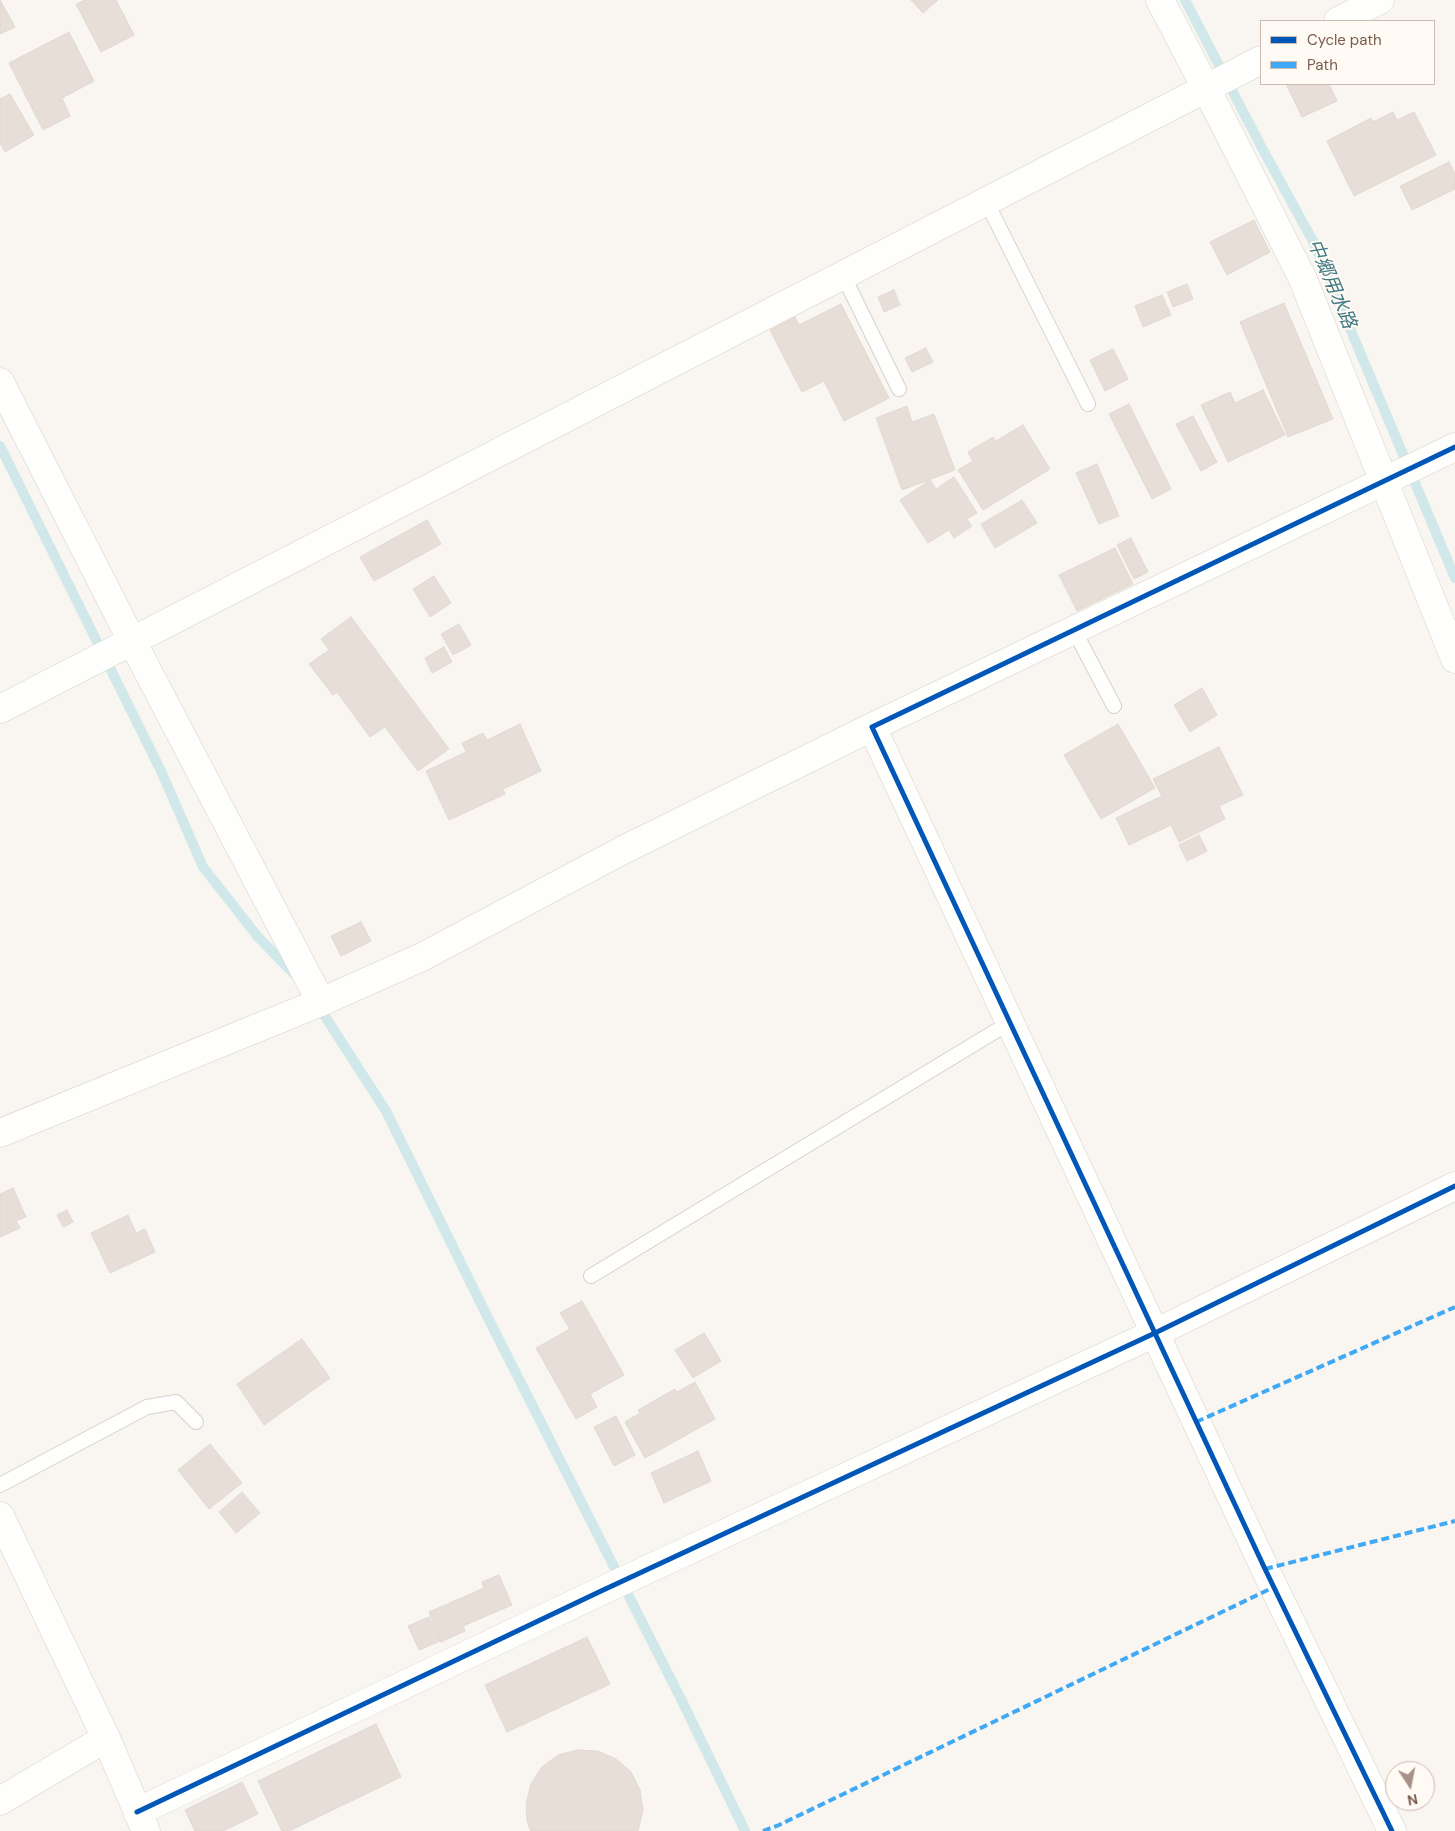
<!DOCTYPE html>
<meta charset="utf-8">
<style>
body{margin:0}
#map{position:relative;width:1455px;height:1831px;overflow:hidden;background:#f9f5f0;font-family:"DM Sans",sans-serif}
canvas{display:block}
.legend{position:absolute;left:1260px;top:20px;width:175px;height:65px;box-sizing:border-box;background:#fffaf3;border:1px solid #cabbb1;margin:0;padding:6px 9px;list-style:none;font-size:15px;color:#7a5c4d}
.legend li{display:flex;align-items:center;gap:10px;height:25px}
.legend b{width:25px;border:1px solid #cabbb1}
.north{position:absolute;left:1385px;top:1761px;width:50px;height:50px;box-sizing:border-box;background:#fffaf3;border:1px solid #cabbb1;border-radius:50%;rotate:169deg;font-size:14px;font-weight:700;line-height:20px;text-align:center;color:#7a5c4d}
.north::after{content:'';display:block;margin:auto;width:18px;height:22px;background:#a69286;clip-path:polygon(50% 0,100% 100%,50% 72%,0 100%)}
</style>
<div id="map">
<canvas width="1455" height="1831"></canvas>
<ul class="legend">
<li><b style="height:6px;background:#0057b8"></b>Cycle path</li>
<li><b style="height:6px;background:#3fa9f5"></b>Path</li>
</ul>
<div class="north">N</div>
</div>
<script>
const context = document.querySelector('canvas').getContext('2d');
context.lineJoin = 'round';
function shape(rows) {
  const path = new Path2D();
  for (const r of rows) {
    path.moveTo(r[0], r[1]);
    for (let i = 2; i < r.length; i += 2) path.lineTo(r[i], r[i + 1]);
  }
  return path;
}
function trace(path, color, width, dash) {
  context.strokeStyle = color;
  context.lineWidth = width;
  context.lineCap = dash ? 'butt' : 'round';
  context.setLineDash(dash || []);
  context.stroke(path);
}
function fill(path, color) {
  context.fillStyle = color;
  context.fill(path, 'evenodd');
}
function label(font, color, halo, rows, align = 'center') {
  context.font = font + ' "DM Sans","Noto Sans JP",sans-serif';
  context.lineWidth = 4;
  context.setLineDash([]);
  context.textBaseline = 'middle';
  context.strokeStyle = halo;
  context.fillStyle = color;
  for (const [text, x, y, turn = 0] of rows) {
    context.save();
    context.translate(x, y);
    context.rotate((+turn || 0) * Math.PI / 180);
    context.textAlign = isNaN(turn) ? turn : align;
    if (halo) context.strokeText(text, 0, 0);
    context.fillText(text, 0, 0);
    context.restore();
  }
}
const stream = shape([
 [1185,0,1262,148,1314,243,1455,578],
 [0,446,161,771,203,867,258,937,295,975],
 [317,1004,386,1111,485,1312,682,1701,745,1831]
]);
const building = shape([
 [0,0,15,27,0,34,0,0],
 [85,0,116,0,134,35,101,52,76,4,85,0],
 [911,0,938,0,923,13,911,0],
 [69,32,94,81,62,98,70,116,43,130,9,63,69,32],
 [1286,84,1329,84,1337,101,1302,117,1286,84],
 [10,94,34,135,5,152,0,143,0,99,10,94],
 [1393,112,1397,120,1414,112,1436,155,1354,196,1327,141,1371,118,1373,122,1393,112],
 [1449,162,1455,174,1455,189,1412,210,1400,186,1449,162],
 [1254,220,1270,252,1227,275,1210,242,1254,220],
 [1187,284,1193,299,1173,307,1167,292,1187,284],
 [894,290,900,305,884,312,878,297,894,290],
 [1162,295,1171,315,1143,327,1135,306,1162,295],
 [1284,303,1333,419,1288,437,1240,322,1284,303],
 [841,304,889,398,844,421,824,381,802,392,770,330,795,317,799,325,841,304],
 [926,348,933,362,912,372,905,358,926,348],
 [1113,349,1128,379,1105,391,1090,360,1113,349],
 [1263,390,1285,435,1228,462,1201,405,1230,392,1235,403,1263,390],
 [1129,404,1171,489,1152,499,1109,414,1129,404],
 [907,406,912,422,934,414,955,470,902,490,876,418,907,406],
 [1193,416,1217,462,1201,471,1176,424,1193,416],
 [1023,425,1050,469,983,510,958,470,973,461,968,452,993,437,996,441,1023,425],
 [1097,464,1119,516,1099,524,1076,473,1097,464],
 [954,477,977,513,967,519,972,526,954,538,949,530,928,543,900,500,930,480,936,489,954,477],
 [1022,500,1037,523,995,548,981,524,1022,500],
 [427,520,441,544,374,581,360,557,427,520],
 [1131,538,1148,572,1134,579,1117,545,1131,538],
 [1115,548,1133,584,1077,611,1059,575,1115,548],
 [434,576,451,603,430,617,413,589,434,576],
 [351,617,449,749,418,771,385,727,370,737,337,692,333,695,309,664,329,650,321,639,351,617],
 [459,624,471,645,453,655,441,634,459,624],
 [444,647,452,662,432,673,425,658,444,647],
 [1202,688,1217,715,1190,732,1174,705,1202,688],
 [520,724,541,771,503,789,505,794,449,820,426,771,466,752,462,743,483,733,487,740,520,724],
 [1118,724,1155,788,1101,819,1064,755,1118,724],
 [1219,747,1243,795,1219,806,1225,819,1179,842,1171,825,1129,845,1116,818,1162,796,1153,779,1219,747],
 [1199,835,1207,851,1187,861,1179,845,1199,835],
 [361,922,371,941,341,956,331,936,361,922],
 [13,1188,26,1217,16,1221,20,1228,0,1237,0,1194,13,1188],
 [67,1210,73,1222,63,1227,57,1215,67,1210],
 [128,1215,136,1233,145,1229,155,1252,110,1273,91,1233,128,1215],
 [582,1301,624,1375,590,1394,597,1407,576,1419,536,1348,570,1329,560,1313,582,1301],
 [704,1333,721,1361,693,1378,675,1350,704,1333],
 [302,1339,330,1378,264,1425,237,1384,302,1339],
 [695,1382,715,1419,645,1458,625,1422,640,1413,638,1410,675,1389,677,1392,695,1382],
 [616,1416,635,1455,614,1466,594,1427,616,1416],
 [210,1444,242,1483,209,1509,178,1470,210,1444],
 [698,1451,711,1481,664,1503,651,1473,698,1451],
 [242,1492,260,1513,236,1533,219,1512,242,1492],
 [499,1575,512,1605,463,1626,465,1631,441,1642,429,1612,484,1588,482,1582,499,1575],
 [429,1617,440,1641,419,1650,408,1626,429,1617],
 [587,1637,610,1684,507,1732,485,1685,587,1637],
 [376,1724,401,1777,289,1831,282,1831,258,1781,376,1724],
 [578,1750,598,1751,616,1759,631,1772,640,1790,643,1810,638,1831,531,1831,527,1821,526,1804,531,1784,542,1767,558,1755,578,1750],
 [242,1782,258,1814,223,1831,195,1831,185,1810,242,1782]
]);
const service = shape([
 [986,201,1088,404],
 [843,275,899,389],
 [1074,630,1114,706],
 [591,1276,1009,1023],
 [0,1485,147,1407,176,1402,196,1422]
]);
const minor = shape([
 [1160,0,1206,88,1302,277,1455,659],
 [1338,21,1380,0],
 [0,382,132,641,321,1002],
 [0,709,1261,60],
 [0,1133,321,1002,422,957,625,849,872,727],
 [0,1516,106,1738,146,1831],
 [0,1801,106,1738],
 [137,1812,599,1592,1155,1333,1455,1186],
 [1392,1831,1265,1569,872,727,1455,447]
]);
const quiet = shape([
 [1196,1422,1455,1307],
 [1265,1569,1455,1521],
 [763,1831,779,1825,1274,1587]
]);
const cycleway = shape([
 [137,1812,599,1592,1155,1333,1455,1186],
 [1392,1831,1265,1569,872,727,1455,447]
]);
const waterNames = [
 ["中郷用水路",1331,284,67]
];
trace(stream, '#d0e8ea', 10);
fill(building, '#e6ded7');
trace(building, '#e2d8d2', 1);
trace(service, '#d7d1cb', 16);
trace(minor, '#d7d1cb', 29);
trace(service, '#fefefd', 14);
trace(minor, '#fefefd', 28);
trace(quiet, '#3fa9f5', 4, [8, 4]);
trace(cycleway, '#0057b8', 5);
label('italic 19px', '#437c86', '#fffaf3', waterNames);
</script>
